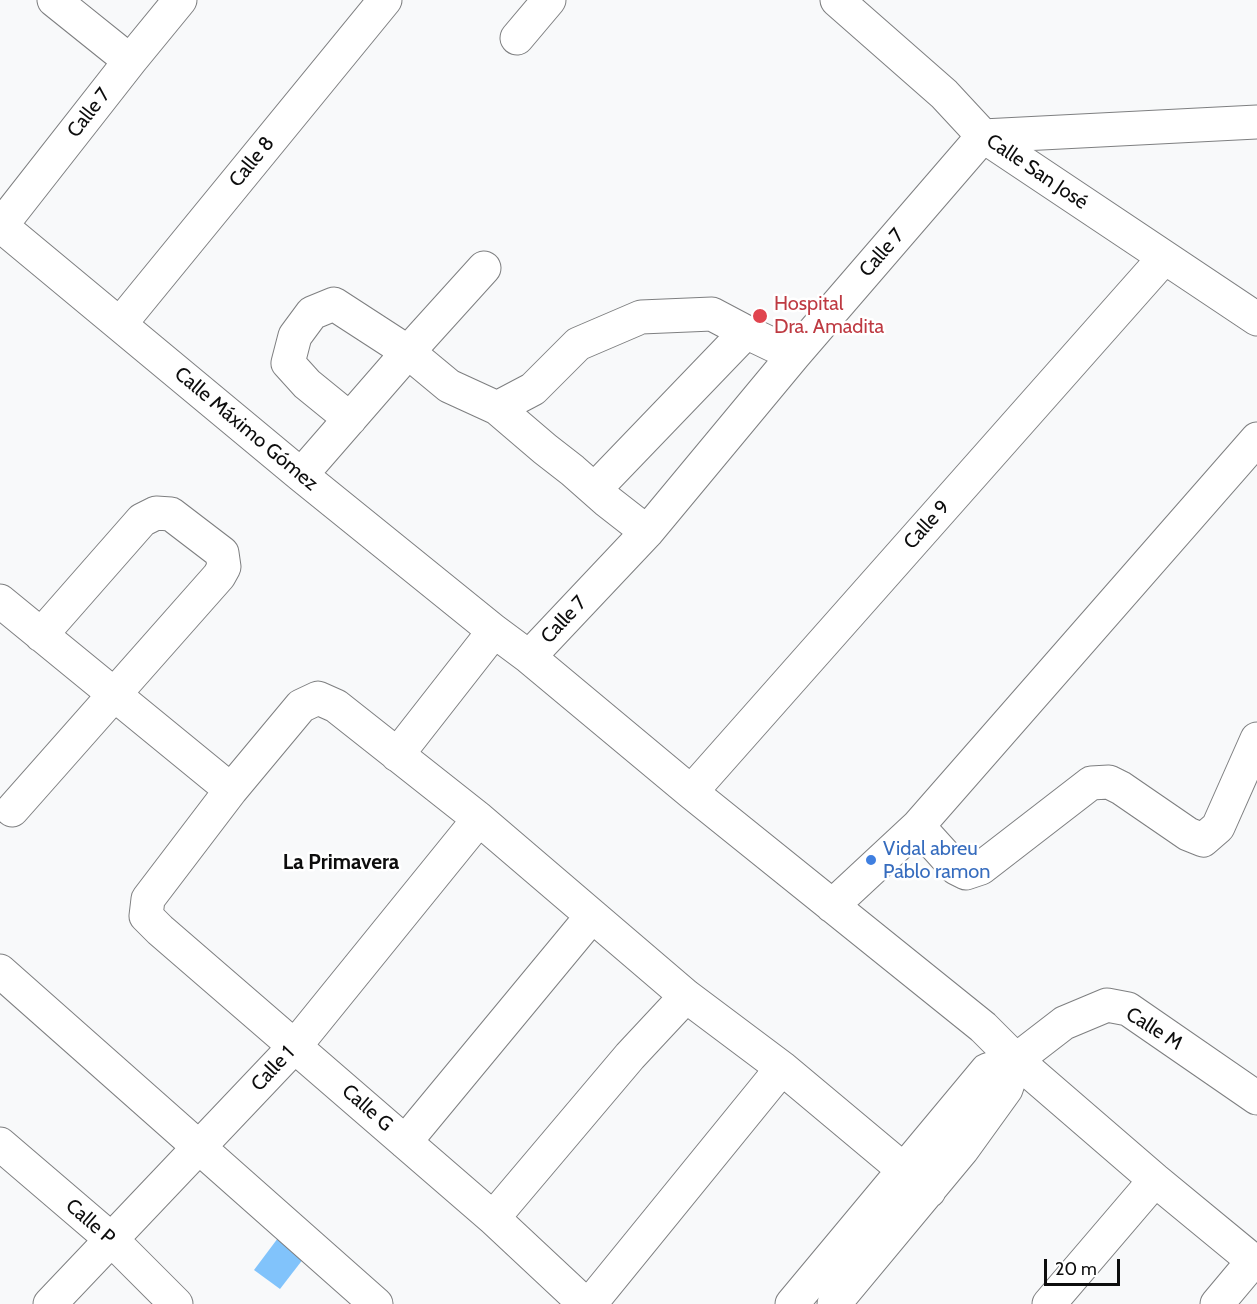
<!DOCTYPE html>
<meta charset="utf-8">
<style>
body{margin:0}
#map{position:relative;width:1257px;height:1304px;overflow:hidden;background:#f8f9fa;font-family:Cabin,sans-serif}
canvas{display:block}
.scale{position:absolute;left:1044px;top:1259px;width:76px;height:27px;box-sizing:border-box;border:3px solid #0d0d0d;border-top:0;padding-left:8px;font-size:18px;line-height:21px;white-space:nowrap;color:#0d0d0d;-webkit-text-stroke:4px #fff;paint-order:stroke}
</style>
<div id="map">
<canvas width="1257" height="1304"></canvas>
<div class="scale">20 m</div>
</div>
<script>
const context = document.querySelector('canvas').getContext('2d');
context.lineJoin = 'round';
function fill(path, color) {
  context.fillStyle = color;
  context.fill(path, 'evenodd');
}
function shape(rows) {
  const path = new Path2D();
  for (const r of rows) {
    path.moveTo(r[0], r[1]);
    for (let i = 2; i < r.length; i += 2) path.lineTo(r[i], r[i + 1]);
  }
  return path;
}
function trace(path, color, width, dash) {
  context.strokeStyle = color;
  context.lineWidth = width;
  context.lineCap = dash ? 'butt' : 'round';
  context.setLineDash(dash || []);
  context.stroke(path);
}
function label(font, color, halo, rows, align = 'center') {
  context.font = font + ' Cabin,sans-serif';
  context.lineWidth = 5;
  context.setLineDash([]);
  context.textBaseline = 'middle';
  context.strokeStyle = halo;
  context.fillStyle = color;
  for (const [text, x, y, turn = 0] of rows) {
    context.save();
    context.translate(x, y);
    context.rotate((+turn || 0) * Math.PI / 180);
    context.textAlign = isNaN(turn) ? turn : align;
    if (halo) context.strokeText(text, 0, 0);
    context.fillText(text, 0, 0);
    context.restore();
  }
}
const building = shape([
 [281,1234,307,1254,280,1289,254,1270]
]);
const minor = shape([
 [54,0,130,61],
 [837,0,944,94,983,136,1257,319],
 [517,38,549,0],
 [0,225,301,475,494,631,529,657,691,792,983,1027,1016,1060,1155,1180,1257,1264],
 [0,227,130,61,180,0],
 [120,324,385,0],
 [497,408,545,449,572,470,606,500,647,532],
 [350,419,307,384,288,363,295,336,312,313,334,304,408,352,449,386,497,408,533,389,578,344,641,317,712,314,746,332,794,355],
 [301,475,408,352,484,268],
 [595,489,746,332],
 [0,601,231,790],
 [529,657,647,532,794,355,983,136,1257,122],
 [397,755,494,631],
 [691,792,1164,258],
 [12,810,219,576,224,567,222,553,171,514,156,513,142,520,41,635],
 [918,826,956,868,966,873,981,868,1091,783,1109,782,1121,788,1188,834,1203,840,1218,827,1257,739],
 [832,906,918,826,1257,439],
 [0,971,376,1304],
 [405,1142,592,916],
 [0,1144,111,1239,176,1304],
 [493,1218,630,1056,686,996],
 [50,1304,295,1046,479,819],
 [585,1304,493,1218,160,930,146,916,148,899,231,790,301,706,318,698,336,706,479,819,686,996,782,1068,929,1191],
 [590,1304,782,1068],
 [792,1304,987,1070,1016,1060,1064,1023,1107,1005,1128,1009,1257,1098],
 [834,1304,962,1150,1006,1089,1016,1060],
 [1049,1304,1155,1180],
 [1217,1304,1253,1261]
]);
const markers = [
 [760,316,8,"#e0444e"],
 [871,860,6,"#3f7fe0"]
];
const streetNames = [
 ["Calle 7",89,113,-52],
 ["Calle 8",252,162,-51],
 ["Calle San José",1037,172,34],
 ["Calle 7",882,253,-49],
 ["Calle Máximo Gómez",246,429,40],
 ["Calle 9",927,525,-48],
 ["Calle 7",564,620,-47],
 ["Calle M",1154,1029,32],
 ["Calle 1",273,1069,-47],
 ["Calle G",367,1108,41],
 ["Calle P",90,1222,41]
];
const healthNames = [
 ["Hospital",774,304],
 ["Dra. Amadita",774,327]
];
const shopNames = [
 ["Vidal abreu",883,849],
 ["Pablo ramon",883,872]
];
const neighbourhoodNames = [
 ["La Primavera",341,863]
];
fill(building, '#81c3fb');
trace(minor, '#7e7f80', 35);
trace(minor, '#fff', 33);
for (const [x, y, r, color] of markers) {
  const dot = new Path2D();
  dot.arc(x, y, r, 0, 2 * Math.PI);
  context.fillStyle = color;
  context.fill(dot);
  trace(dot, '#fff', 2);
}
label('20px', '#0d0d0d', '#fff', streetNames);
label('20px', '#be3a42', '#fff', healthNames, 'left');
label('20px', '#366cbe', '#fff', shopNames, 'left');
label('bold 21px', '#0d0d0d', '#fff', neighbourhoodNames);
</script>
